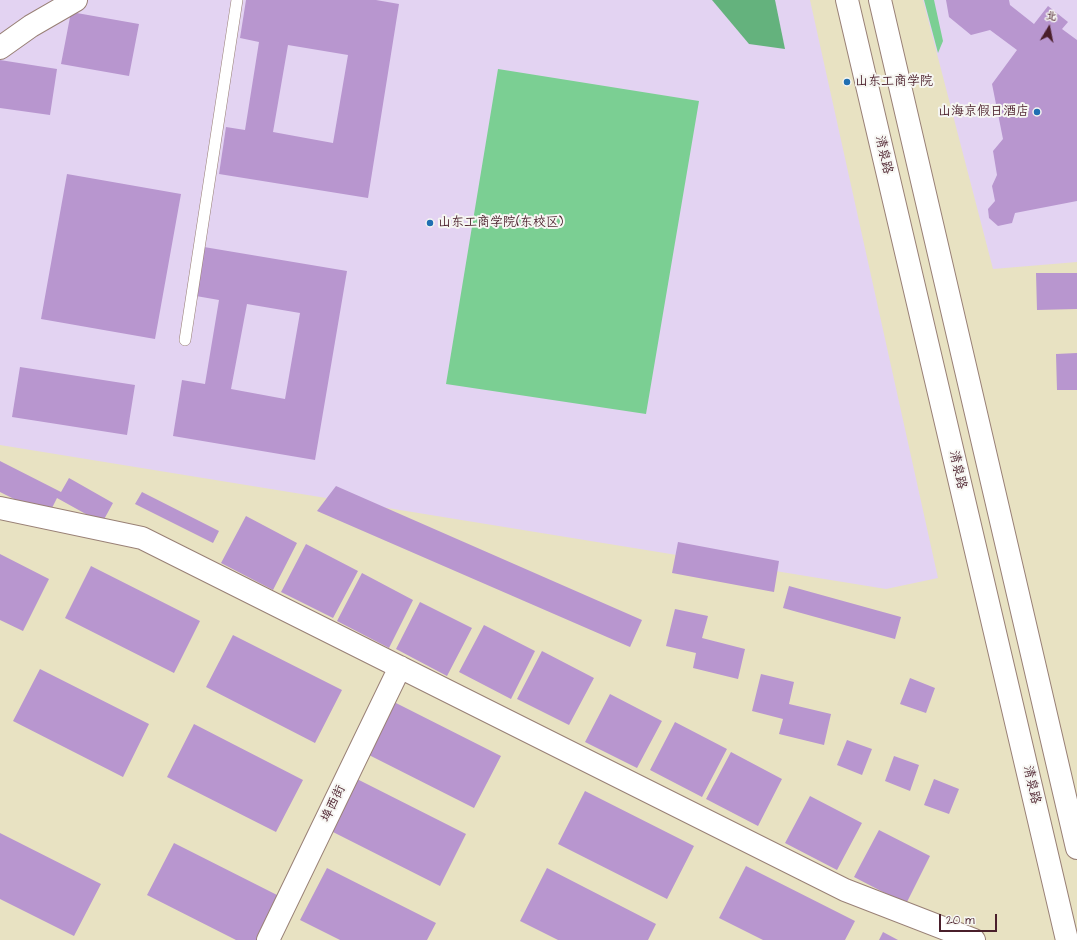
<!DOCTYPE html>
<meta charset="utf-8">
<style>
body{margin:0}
#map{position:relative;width:1077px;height:940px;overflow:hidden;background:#e8e2c2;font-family:"Architects Daughter","LXGW WenKai TC",sans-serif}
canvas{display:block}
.north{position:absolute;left:1029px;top:8px;width:40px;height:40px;-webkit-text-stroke:3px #f6f6f2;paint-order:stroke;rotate:10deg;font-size:11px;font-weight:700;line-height:16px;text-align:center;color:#4a1f2b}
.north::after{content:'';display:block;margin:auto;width:14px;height:18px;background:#4a1f2b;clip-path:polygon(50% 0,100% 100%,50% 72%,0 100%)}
.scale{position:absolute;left:939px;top:914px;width:58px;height:18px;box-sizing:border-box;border:2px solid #4a1f2b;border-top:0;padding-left:5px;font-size:12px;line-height:14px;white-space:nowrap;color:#4a1f2b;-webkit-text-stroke:3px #f6f6f2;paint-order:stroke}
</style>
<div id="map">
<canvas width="1077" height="940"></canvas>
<div class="north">北</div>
<div class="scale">20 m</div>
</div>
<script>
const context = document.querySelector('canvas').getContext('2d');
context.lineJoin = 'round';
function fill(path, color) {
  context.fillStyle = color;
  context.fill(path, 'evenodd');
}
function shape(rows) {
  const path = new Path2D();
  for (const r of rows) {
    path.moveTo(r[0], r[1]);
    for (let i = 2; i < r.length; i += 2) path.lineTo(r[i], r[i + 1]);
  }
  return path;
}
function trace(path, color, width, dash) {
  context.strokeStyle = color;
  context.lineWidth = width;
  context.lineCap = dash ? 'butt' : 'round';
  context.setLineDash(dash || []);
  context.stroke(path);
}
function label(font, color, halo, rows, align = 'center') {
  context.font = font + ' "Architects Daughter","LXGW WenKai TC",sans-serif';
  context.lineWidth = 4;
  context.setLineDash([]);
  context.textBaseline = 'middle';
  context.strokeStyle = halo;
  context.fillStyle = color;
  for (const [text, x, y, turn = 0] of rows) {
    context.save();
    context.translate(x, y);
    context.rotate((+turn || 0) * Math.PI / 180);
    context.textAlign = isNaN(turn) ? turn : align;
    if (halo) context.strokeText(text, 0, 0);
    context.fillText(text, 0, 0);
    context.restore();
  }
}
const built = shape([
 [0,0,810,0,938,578,886,589,0,445],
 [923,0,1077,0,1077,262,993,269]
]);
const green = shape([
 [924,0,934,0,943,41,938,53],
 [498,69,699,101,646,414,446,384]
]);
const forest = shape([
 [712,0,775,0,785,49,749,44]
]);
const building = shape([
 [246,0,376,0,399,4,368,198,219,174,226,127,245,130,259,42,240,38],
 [288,45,348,55,333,143,273,132],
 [946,0,1009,0,1010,5,1034,24,1048,6,1068,22,1062,29,1077,40,1077,201,1015,213,1012,223,998,226,989,218,988,209,995,201,992,186,997,175,993,151,1003,139,992,84,1017,50,990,30,971,35,949,17],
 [71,12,139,24,129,76,61,64],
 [0,60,57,69,50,115,0,108],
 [67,174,181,194,155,339,41,319],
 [204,247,347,271,315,460,173,436,182,380,205,384,219,300,196,296],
 [247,304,300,313,285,399,231,389],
 [1036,273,1077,273,1077,309,1037,310],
 [1077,353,1077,390,1057,390,1056,354],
 [20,367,135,385,127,435,12,417],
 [0,461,61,492,69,478,113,503,102,523,57,498,48,516,0,492],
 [336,486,642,620,630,647,317,511],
 [142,492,219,531,213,543,135,504],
 [246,516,297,543,273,590,221,563],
 [678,542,779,561,774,592,672,573],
 [306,544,358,571,333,618,281,592],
 [0,554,49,579,23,631,0,620],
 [91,566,200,621,174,673,65,618],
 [362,573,413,600,389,648,337,621],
 [789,586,901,617,895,639,783,608],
 [420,602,472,628,447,676,396,649],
 [675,609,708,616,702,638,745,649,738,679,693,668,696,653,666,646],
 [484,625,535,651,511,699,459,672],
 [233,635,342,690,315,743,206,687],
 [542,651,594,678,569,725,517,699],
 [40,669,149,724,123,777,13,721],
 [761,674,794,682,789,704,831,714,824,745,779,734,783,719,752,711],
 [910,678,935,688,926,713,900,704],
 [610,694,662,721,637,768,585,742],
 [392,701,501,756,474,808,365,753],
 [675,722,727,749,702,797,650,770],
 [194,724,303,780,276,832,167,777],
 [847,740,872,749,862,775,837,765],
 [731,752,782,779,758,826,706,799],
 [894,756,919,765,910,791,885,781],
 [357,779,466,834,440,886,331,831],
 [934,779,959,789,949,814,924,805],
 [585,791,694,846,667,899,558,844],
 [810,796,862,823,837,870,785,843],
 [879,830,930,856,906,904,854,877],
 [0,833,101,884,74,936,0,899],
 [174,843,283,898,261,940,236,940,147,895],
 [746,866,855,921,845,940,763,940,719,918],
 [327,868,436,923,427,940,340,940,300,920],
 [547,868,656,924,648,940,558,940,520,921],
 [883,932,898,940,879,940]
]);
const lane = shape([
 [185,340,237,0]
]);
const street = shape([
 [0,48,31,26,76,0],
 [0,508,142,538,845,890,974,940],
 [268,940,400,667]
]);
const secondary = shape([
 [847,0,1067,940],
 [880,0,1077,848]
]);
const markers = [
 [847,82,4,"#1f6fb2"],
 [1037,112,4,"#1f6fb2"],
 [430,223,4,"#1f6fb2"]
];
const poiNames = [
 ["山东工商学院",855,82],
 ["山海京假日酒店",1029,112,"right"],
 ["山东工商学院(东校区)",438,223]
];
const streetNames = [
 ["清泉路",883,155,77],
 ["清泉路",957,470,77],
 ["清泉路",1031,785,77],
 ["埠西街",334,804,-64]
];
fill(built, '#e3d3f2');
fill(green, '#7bcf93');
fill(forest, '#64b27d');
fill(building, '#b896cf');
trace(lane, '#998076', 12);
trace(street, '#998076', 24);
trace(secondary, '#998076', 24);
trace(lane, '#fff', 11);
trace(street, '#fff', 22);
trace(secondary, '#fff', 22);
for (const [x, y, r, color] of markers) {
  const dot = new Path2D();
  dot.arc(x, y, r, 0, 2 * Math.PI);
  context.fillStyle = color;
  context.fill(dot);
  trace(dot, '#f6f6f2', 1.5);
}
label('13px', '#4a1f2b', '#f6f6f2', poiNames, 'left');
label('13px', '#4a1f2b', '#f6f6f2', streetNames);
</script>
